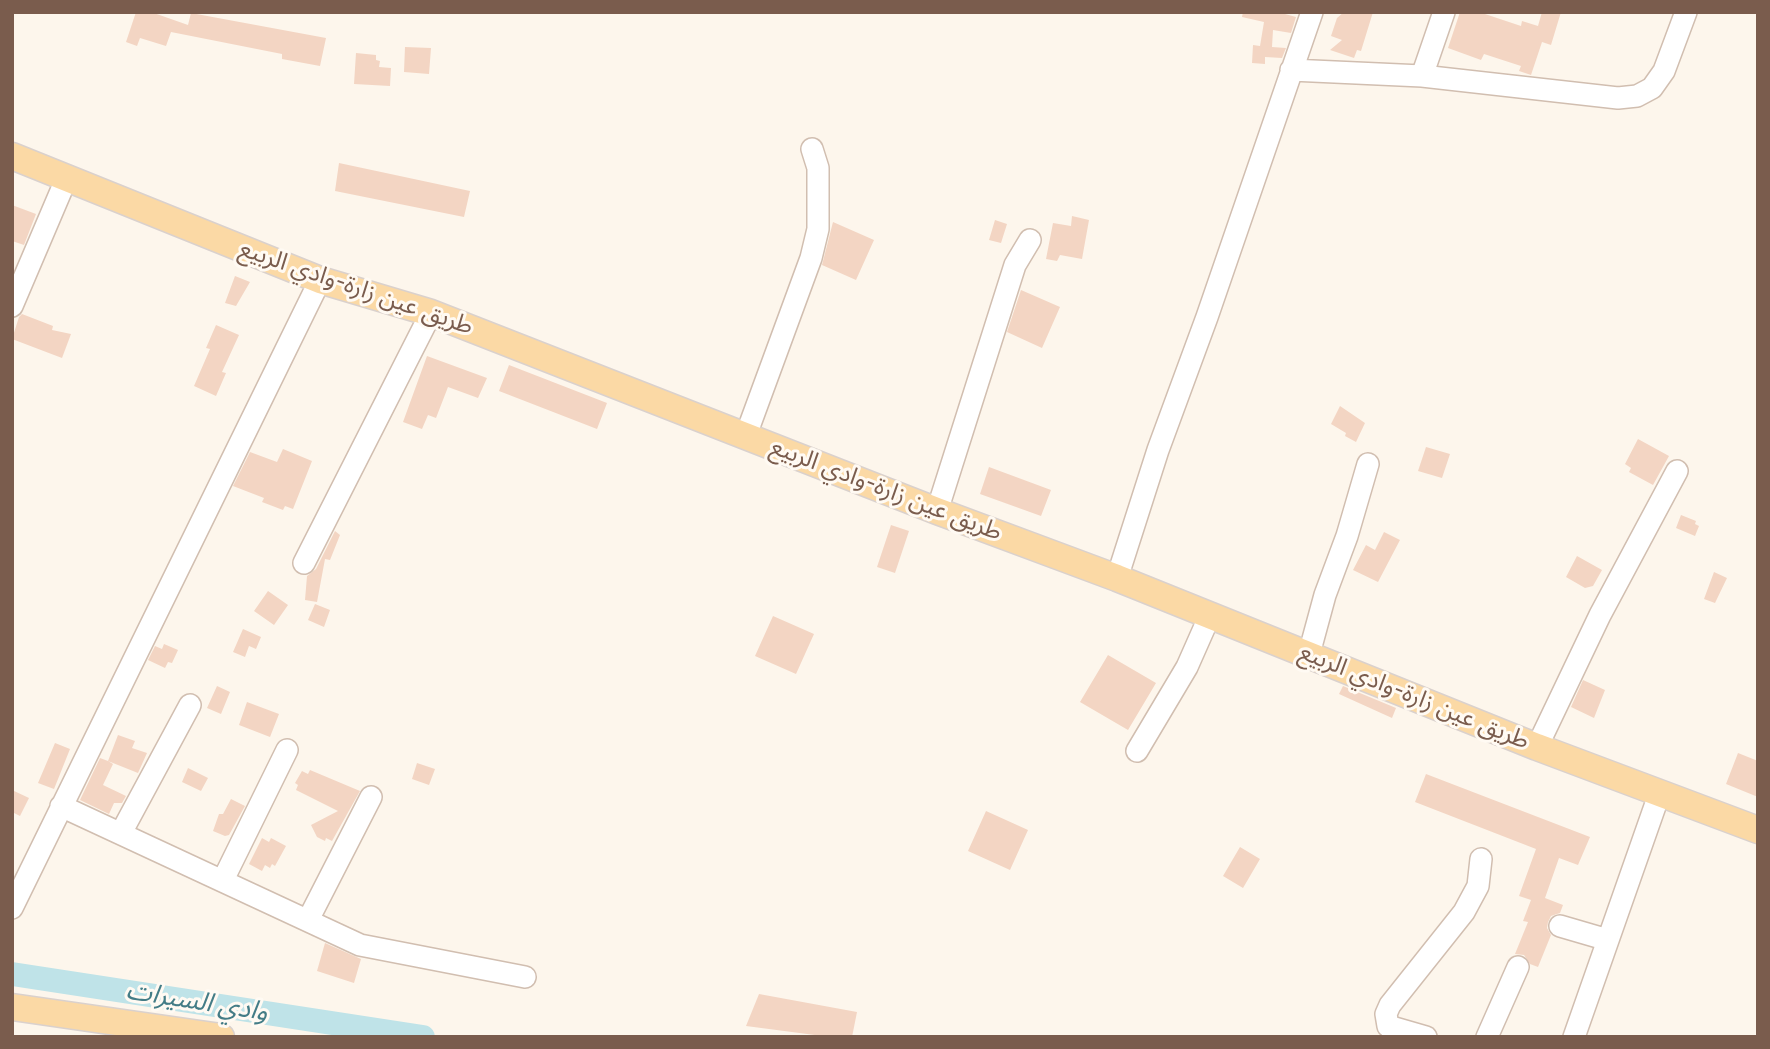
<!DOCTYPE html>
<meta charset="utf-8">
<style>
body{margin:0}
#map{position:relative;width:1770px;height:1049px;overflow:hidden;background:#fdf6ec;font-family:"Fira Sans",sans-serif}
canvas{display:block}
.frame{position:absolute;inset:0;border:14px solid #7a5c4d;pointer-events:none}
</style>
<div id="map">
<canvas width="1770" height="1049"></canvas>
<div class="frame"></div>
</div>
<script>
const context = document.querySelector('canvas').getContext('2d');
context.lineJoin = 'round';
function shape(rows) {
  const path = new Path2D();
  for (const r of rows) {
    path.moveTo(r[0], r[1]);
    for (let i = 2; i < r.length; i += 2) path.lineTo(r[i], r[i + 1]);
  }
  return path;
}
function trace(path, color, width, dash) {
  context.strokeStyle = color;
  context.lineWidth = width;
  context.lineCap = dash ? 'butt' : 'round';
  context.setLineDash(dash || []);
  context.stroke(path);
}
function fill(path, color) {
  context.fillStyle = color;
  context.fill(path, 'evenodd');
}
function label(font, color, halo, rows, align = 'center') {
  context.font = font + ' "Fira Sans","Noto Sans Arabic",sans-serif';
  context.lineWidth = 6;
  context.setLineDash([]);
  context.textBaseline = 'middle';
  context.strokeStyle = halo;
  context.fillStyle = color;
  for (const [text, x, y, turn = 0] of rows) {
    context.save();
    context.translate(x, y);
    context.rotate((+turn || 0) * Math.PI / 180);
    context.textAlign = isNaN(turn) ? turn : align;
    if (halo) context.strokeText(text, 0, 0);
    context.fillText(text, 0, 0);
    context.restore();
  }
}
const river = shape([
 [12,974,423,1037]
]);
const building = shape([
 [136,12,151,12,188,25,191,13,326,38,320,66,282,59,282,54,171,32,166,46,140,38,137,46,126,42],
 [1243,12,1285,12,1285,14,1296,17,1291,33,1273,30,1272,47,1286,48,1282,58,1265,57,1265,64,1252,63,1253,45,1260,46,1264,22,1242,17],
 [1344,12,1373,12,1361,51,1357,50,1354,58,1330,50,1342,40,1331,36,1337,18],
 [1460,12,1479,12,1521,26,1522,21,1538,26,1542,12,1561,12,1551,45,1542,42,1531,75,1519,71,1521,66,1484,54,1481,60,1448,48],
 [405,47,431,48,429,74,404,72],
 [356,53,376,55,376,60,380,61,379,67,391,68,390,86,354,84],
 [339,163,470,191,464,217,335,191],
 [12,205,36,214,24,245,12,241],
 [1072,216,1089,220,1082,259,1060,255,1057,261,1046,259,1053,223,1071,226],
 [995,220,1007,224,1001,243,989,240],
 [833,222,874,240,856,280,822,265],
 [235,276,250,282,236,306,225,303],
 [1021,290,1060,307,1042,348,1007,332],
 [22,314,53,326,52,330,71,334,62,358,12,339,19,317],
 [216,325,239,335,222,372,226,373,216,396,194,386,210,349,206,348],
 [427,356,487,378,478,398,448,387,436,418,428,415,422,429,403,422],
 [509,365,607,403,597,429,499,391],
 [1340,406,1365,423,1356,442,1345,436,1346,433,1331,424],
 [1638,439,1669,456,1653,485,1629,472,1631,468,1625,464],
 [1426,447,1450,454,1442,478,1418,471],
 [283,449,312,461,293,509,285,506,283,510,262,502,264,498,233,486,250,452,277,462],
 [989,467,1051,490,1041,516,980,494],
 [1681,515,1696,521,1695,524,1699,526,1695,536,1676,528],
 [891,525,909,531,895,573,877,567],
 [335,531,340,535,330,560,325,559,317,602,305,600,307,576,316,569],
 [1384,532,1400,540,1378,582,1353,570,1366,545,1375,550],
 [1577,556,1602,570,1593,586,1585,588,1566,577],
 [1714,572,1727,578,1715,603,1704,599],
 [268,591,288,605,274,625,254,611],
 [315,604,330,610,324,627,308,620],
 [773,616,814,634,796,674,755,656],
 [243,629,261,637,256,649,249,646,245,657,233,652],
 [164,644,178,650,172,663,168,662,165,668,148,660,155,646,162,649],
 [1108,655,1156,683,1128,730,1080,702],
 [1583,680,1605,690,1594,718,1571,707],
 [217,686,230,692,221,714,207,708],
 [1343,686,1396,708,1392,718,1339,694],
 [247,702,279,714,270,737,239,725],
 [118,735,135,741,132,748,147,753,138,773,108,761,113,764,103,785,126,796,122,803,114,803,109,814,80,800,100,758,108,761],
 [55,743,70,749,54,789,38,783],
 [1738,753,1758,761,1758,797,1726,784],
 [417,763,435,769,429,785,412,779],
 [188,768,208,778,201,791,182,782],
 [310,770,360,791,332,841,326,838,325,841,317,837,311,825,338,811,296,790,298,785,295,783,302,771,308,774],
 [1426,774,1590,837,1578,865,1559,858,1545,898,1563,905,1560,913,1551,916,1548,922,1547,928,1551,935,1538,967,1530,964,1524,955,1515,954,1528,922,1523,921,1531,900,1519,896,1536,849,1415,802],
 [12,790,29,798,20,816,12,812],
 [231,799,245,806,229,835,225,836,213,831,219,814,223,814],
 [986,811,1028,830,1010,870,968,851],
 [262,838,269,842,271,838,286,846,275,866,272,864,270,868,265,865,262,871,249,864],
 [1240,847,1260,859,1243,888,1223,876],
 [325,943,361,959,354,983,317,971],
 [759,994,857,1012,852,1037,830,1037,746,1026]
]);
const minor = shape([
 [1291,70,1422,76,1444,12],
 [1422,76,1618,98,1637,96,1652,88,1664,71,1686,12],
 [12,306,67,177],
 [746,435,811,258,818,229,818,168,812,149],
 [937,511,1015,265,1030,240],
 [304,563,431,313],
 [1117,578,1158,450,1207,317,1312,12],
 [1309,654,1325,595,1347,536,1368,464],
 [1537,747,1600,615,1677,471],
 [1137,751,1187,667,1210,615],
 [61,806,360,945,525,977],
 [121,833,190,705],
 [223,880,287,750],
 [12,908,320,280],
 [308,920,371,797],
 [1560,926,1608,940],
 [1426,1037,1388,1026,1386,1014,1390,1005,1464,912,1478,886,1481,859],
 [1487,1037,1518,967],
 [1574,1037,1660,792]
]);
const major = shape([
 [12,156,320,280,431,313,937,511,1117,578,1537,747,1758,830],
 [12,1007,221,1037]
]);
const streetNames = [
 ["طريق عين زارة-وادي الربيع",356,288,19],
 ["طريق عين زارة-وادي الربيع",886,490,21],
 ["طريق عين زارة-وادي الربيع",1414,697,22]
];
const waterNames = [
 ["وادي السيرات",197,1002,9]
];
trace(river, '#bfe3e8', 24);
fill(building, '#f3d5c3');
trace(minor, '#d1beb0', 24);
trace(major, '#dad1cd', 29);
trace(minor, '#fff', 21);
trace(major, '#fbd9a5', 26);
label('24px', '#7a5c4d', '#fffaf3', streetNames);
label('italic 26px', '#437c86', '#fffaf3', waterNames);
</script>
